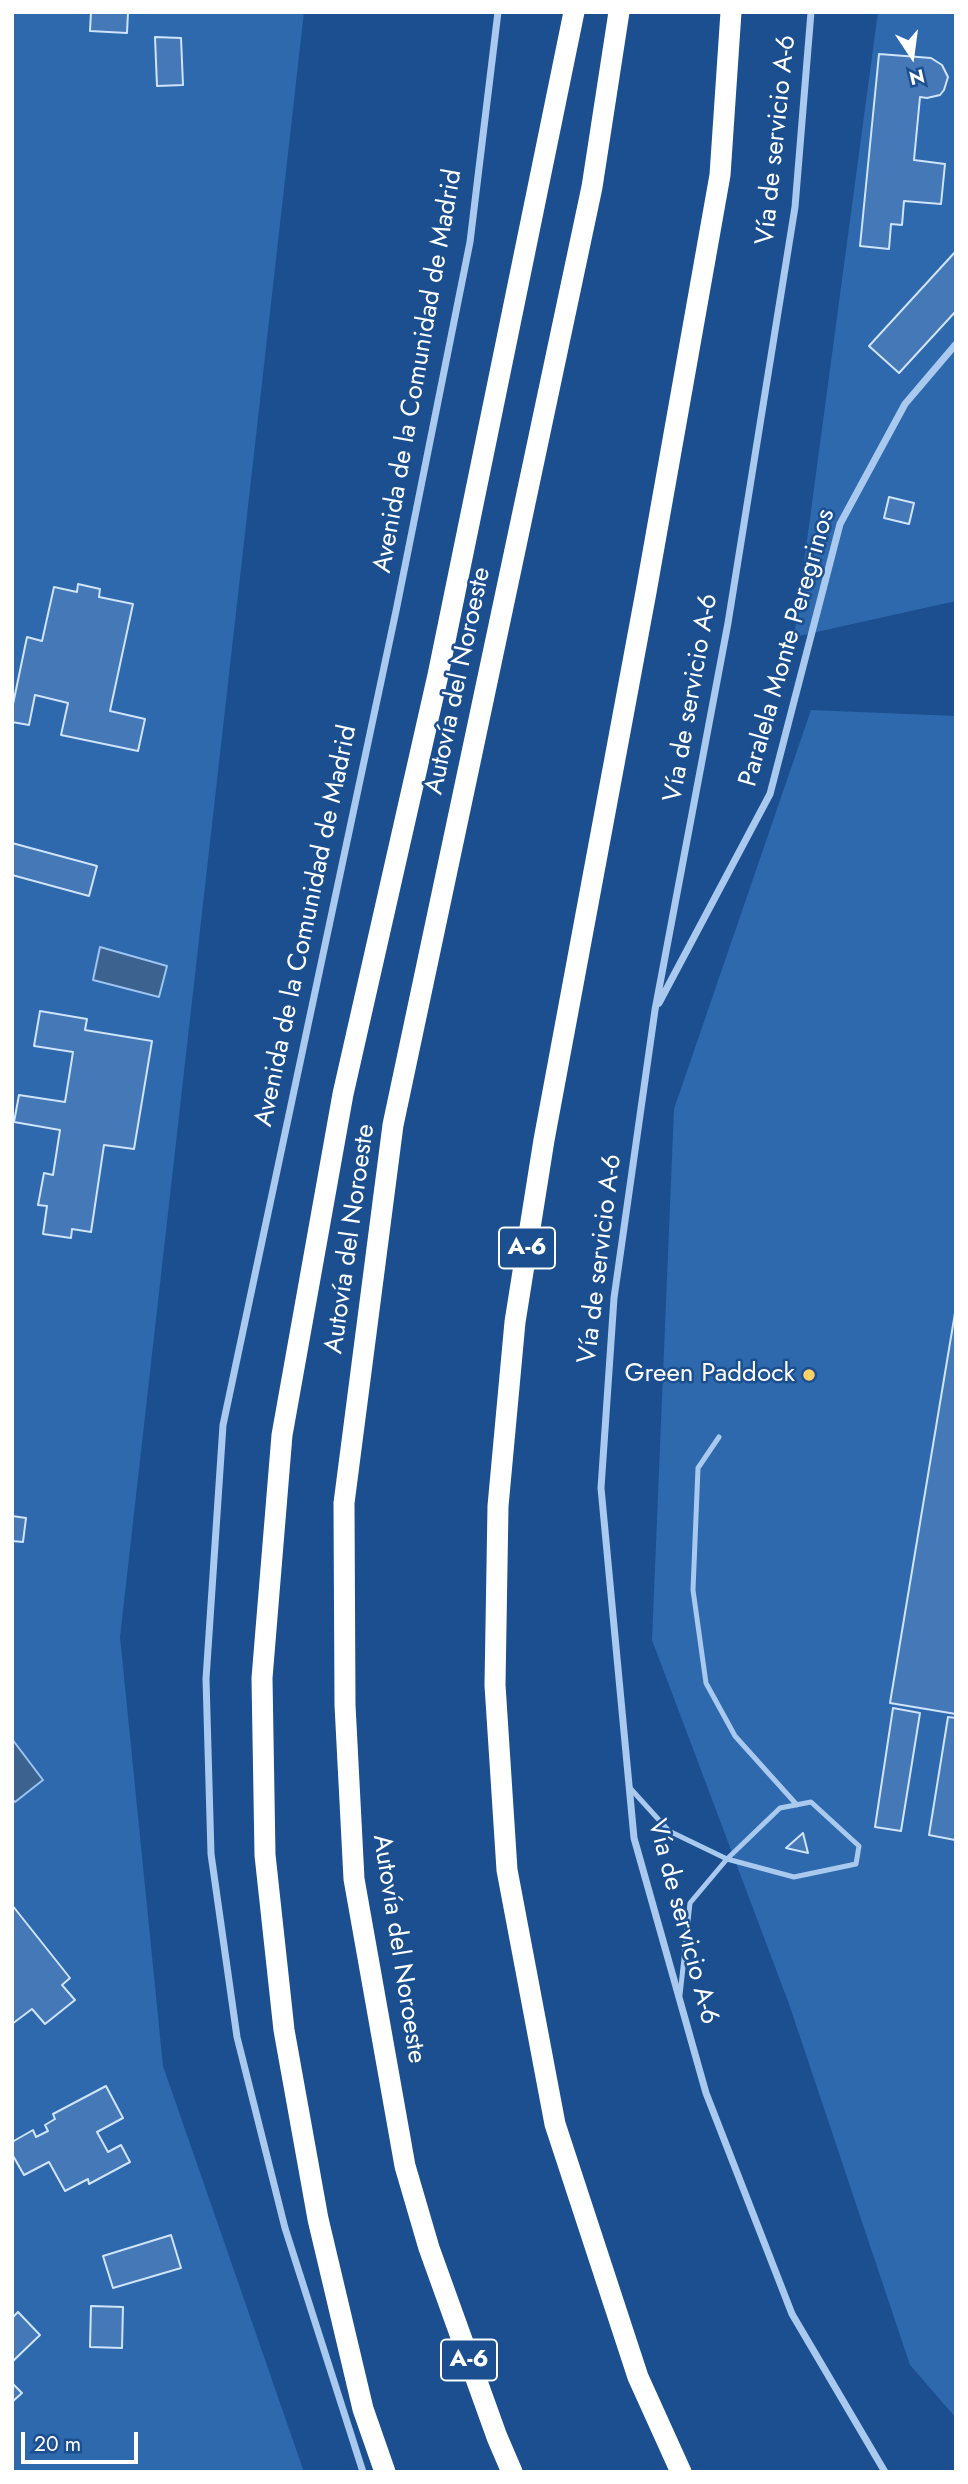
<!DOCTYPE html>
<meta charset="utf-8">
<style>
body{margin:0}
#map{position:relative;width:968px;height:2484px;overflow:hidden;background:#1b4f8f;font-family:Jost,sans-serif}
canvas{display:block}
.frame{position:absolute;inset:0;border:14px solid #fff;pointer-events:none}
.north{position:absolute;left:877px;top:21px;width:70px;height:70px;-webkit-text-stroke:5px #1b4f8f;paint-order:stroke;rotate:167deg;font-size:19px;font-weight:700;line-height:28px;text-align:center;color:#fff}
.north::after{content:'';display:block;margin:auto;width:24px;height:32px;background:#fff;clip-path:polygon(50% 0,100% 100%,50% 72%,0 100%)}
.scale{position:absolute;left:21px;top:2432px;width:117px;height:32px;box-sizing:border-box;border:4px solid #fff;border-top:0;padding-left:9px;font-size:21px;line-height:24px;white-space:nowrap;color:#fff;-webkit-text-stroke:5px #1b4f8f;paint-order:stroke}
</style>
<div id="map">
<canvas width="968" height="2484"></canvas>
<div class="frame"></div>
<div class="north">N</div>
<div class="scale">20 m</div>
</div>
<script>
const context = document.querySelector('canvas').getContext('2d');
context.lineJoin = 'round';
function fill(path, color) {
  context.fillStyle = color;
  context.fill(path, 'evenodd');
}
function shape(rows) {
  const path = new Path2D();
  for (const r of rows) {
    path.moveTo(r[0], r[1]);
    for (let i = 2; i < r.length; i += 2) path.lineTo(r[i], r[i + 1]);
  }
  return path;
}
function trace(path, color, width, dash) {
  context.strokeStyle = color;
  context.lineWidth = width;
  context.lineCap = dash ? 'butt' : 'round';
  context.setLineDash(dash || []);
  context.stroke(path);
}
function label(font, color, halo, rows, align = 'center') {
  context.font = font + ' Jost,sans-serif';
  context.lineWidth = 5;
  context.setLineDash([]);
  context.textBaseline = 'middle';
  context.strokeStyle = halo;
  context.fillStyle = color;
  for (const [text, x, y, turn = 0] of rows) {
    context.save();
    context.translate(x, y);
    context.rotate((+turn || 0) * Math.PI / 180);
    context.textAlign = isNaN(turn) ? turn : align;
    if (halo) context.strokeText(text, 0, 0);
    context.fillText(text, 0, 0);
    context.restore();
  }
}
const green = shape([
 [12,12,304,12,120,1637,163,2066,304,2472,12,2472],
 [878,12,956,12,956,601,794,637],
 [811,710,956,716,956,2418,910,2365,789,2004,652,1640,674,1109]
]);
const water = shape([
 [100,947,167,966,159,997,93,980,100,947],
 [12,1739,43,1780,15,1802,12,1799,12,1739]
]);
const building = shape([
 [91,12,128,12,127,33,90,31,91,12],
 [155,37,181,38,183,85,157,86,155,37],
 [879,54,931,58,942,65,948,77,944,90,940,95,927,98,920,97,914,160,945,164,941,204,904,201,902,225,891,224,889,249,860,246,879,54],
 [956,251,956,311,899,373,869,346,956,251],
 [889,497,914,503,909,524,884,518,889,497],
 [78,584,100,589,99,597,133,604,110,711,145,719,138,751,61,735,68,703,35,695,29,725,12,722,12,709,27,637,42,641,54,587,77,592,78,584],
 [12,843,97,866,89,896,12,875,12,843],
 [40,1011,87,1019,85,1030,152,1041,134,1149,104,1145,91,1232,72,1229,71,1238,43,1234,47,1206,38,1205,44,1173,53,1175,60,1130,14,1122,19,1095,65,1102,73,1052,34,1046,40,1011],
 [956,1307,956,1714,890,1703,956,1307],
 [12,1516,26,1518,23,1542,12,1541,12,1516],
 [893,1708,920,1713,901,1831,875,1827,893,1708],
 [948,1717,956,1718,955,1840,929,1835,948,1717],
 [803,1833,808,1853,786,1848,803,1833],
 [12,1905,70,1978,62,1985,75,2000,45,2024,32,2009,12,2024,12,1905],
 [106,2086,123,2118,97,2132,108,2152,121,2145,130,2162,89,2184,88,2179,65,2191,49,2162,24,2175,12,2154,12,2142,33,2130,36,2137,48,2131,45,2125,55,2119,53,2114,106,2086],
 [171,2235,181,2268,113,2288,103,2256,171,2235],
 [91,2306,123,2307,122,2348,90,2347,91,2306],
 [18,2312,40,2335,12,2362,12,2318,18,2312],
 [12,2383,22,2393,12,2402,12,2383]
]);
const service = shape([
 [719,1437,698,1468,693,1590,706,1683,735,1736,797,1805],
 [630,1788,669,1831,727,1859,794,1877,856,1864,859,1846,811,1802,780,1808,727,1859,690,1903,680,1995]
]);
const minor = shape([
 [811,12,795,207,728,623,655,1010,614,1298,601,1488,634,1838,706,2093,792,2314,885,2472],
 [659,1003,770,794,840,524,905,404,956,344],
 [363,2472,285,2228,237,2037,211,1854,206,1679,223,1425,396,611,470,242,498,12]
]);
const motorway = shape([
 [385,2472,363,2409,318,2219,284,2030,265,1855,262,1678,282,1435,343,1094,438,675,574,12],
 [512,2472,497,2437,429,2248,405,2166,354,1879,345,1705,344,1503,393,1125,592,187,619,12],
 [681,2472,638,2377,555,2124,507,1870,495,1685,498,1506,515,1322,544,1140,646,592,720,175,731,12]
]);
const markers = [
 [809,1375,7,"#ffd166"]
];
const shields = [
 [527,1248,56],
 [469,2360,56]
];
const shieldNames = [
 ["A-6",527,1248],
 ["A-6",469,2360]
];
const streetNames = [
 ["Vía de servicio A-6",777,140,-84],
 ["Avenida de la Comunidad de Madrid",419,371,-80],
 ["Paralela Monte Peregrinos",788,648,-74],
 ["Autovía del Noroeste",459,681,-78],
 ["Vía de servicio A-6",692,698,-80],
 ["Avenida de la Comunidad de Madrid",307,926,-78],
 ["Autovía del Noroeste",351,1239,-82],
 ["Vía de servicio A-6",601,1259,-83],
 ["Vía de servicio A-6",682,1922,75],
 ["Autovía del Noroeste",398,1949,81]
];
const poiNames = [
 ["Green Paddock",795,1375]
];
fill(green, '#2e69ad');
fill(water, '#3c6290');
trace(water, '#9cc4f0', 2);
fill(building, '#4478b7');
trace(building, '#cfe3fa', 2);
trace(service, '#a9c9ee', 5);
trace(minor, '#a9c9ee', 7);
trace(motorway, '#fff', 21);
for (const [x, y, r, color] of markers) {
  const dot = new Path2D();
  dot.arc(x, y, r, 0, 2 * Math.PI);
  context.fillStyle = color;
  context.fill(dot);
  trace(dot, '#1b4f8f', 2.5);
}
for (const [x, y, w] of shields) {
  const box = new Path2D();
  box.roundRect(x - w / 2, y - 20.5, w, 41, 5);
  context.fillStyle = '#1b4f8f';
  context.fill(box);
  trace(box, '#fff', 2);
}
label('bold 24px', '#fff', null, shieldNames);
label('26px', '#fff', '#1b4f8f', streetNames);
label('26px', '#fff', '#1b4f8f', poiNames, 'right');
</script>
